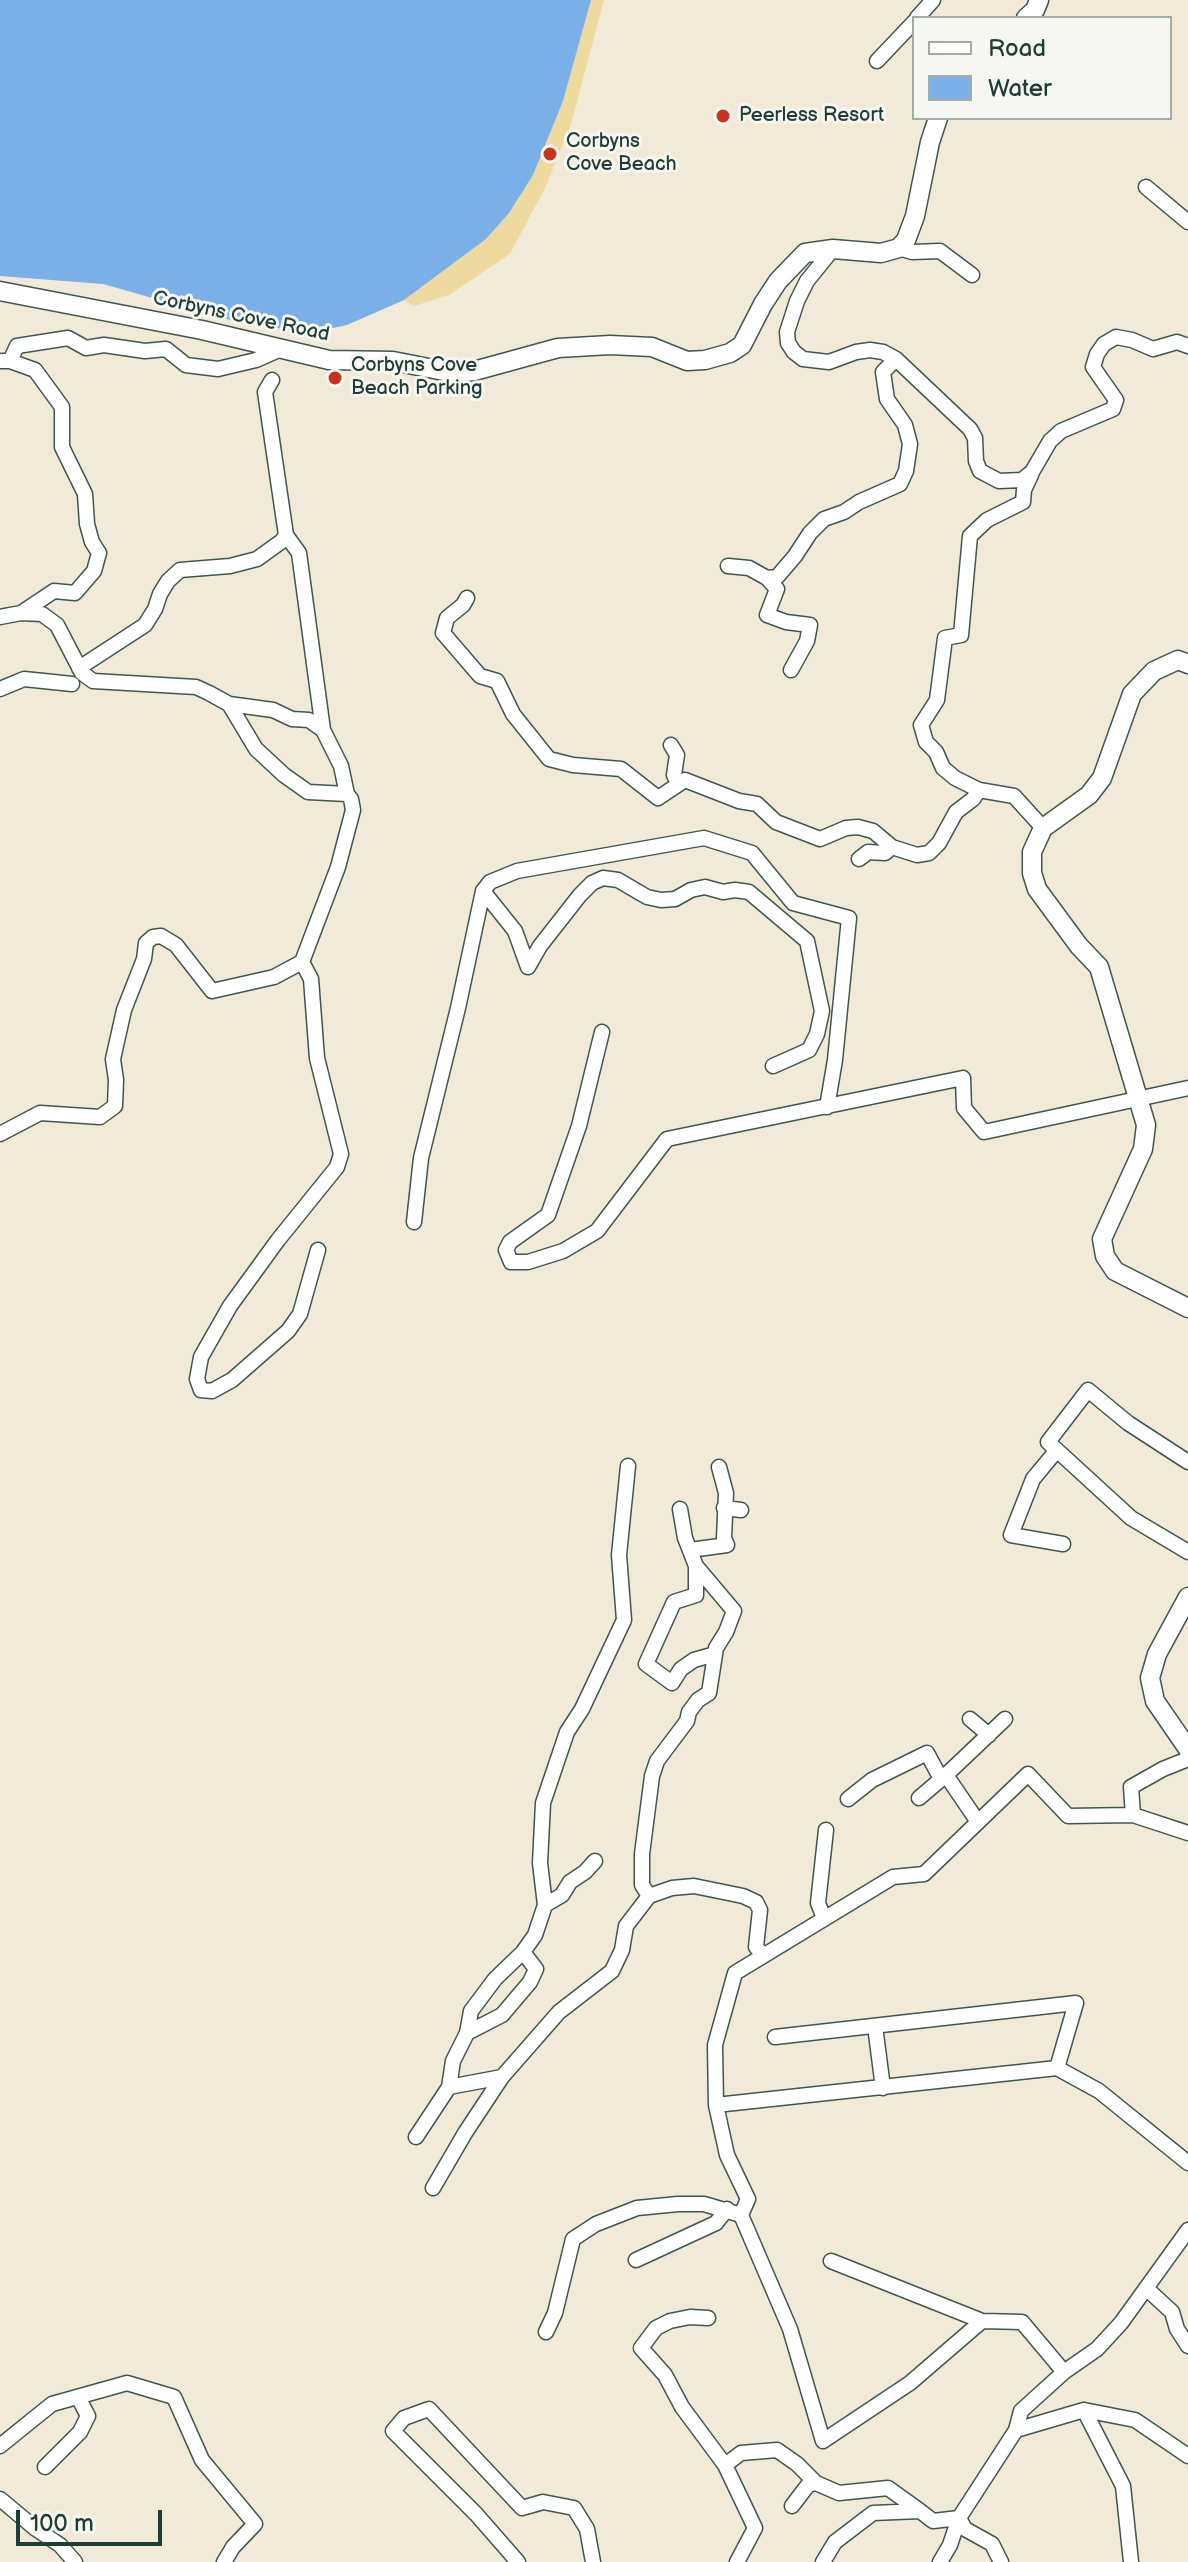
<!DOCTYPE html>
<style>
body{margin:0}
#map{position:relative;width:1188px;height:2562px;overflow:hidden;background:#f2ead8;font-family:"Balsamiq Sans",sans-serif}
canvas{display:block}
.legend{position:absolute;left:912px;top:16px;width:260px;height:104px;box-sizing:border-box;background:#f6f6f2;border:2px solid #a0aca6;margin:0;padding:10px 14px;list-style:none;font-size:24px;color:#1f3d34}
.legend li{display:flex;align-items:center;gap:16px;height:40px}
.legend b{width:40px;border:2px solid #a0aca6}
.scale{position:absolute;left:16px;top:2510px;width:146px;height:36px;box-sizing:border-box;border:4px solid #1f3d34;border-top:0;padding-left:10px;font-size:24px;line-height:28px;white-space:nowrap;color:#1f3d34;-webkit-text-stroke:6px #f6f6f2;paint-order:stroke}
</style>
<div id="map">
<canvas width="1188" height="2562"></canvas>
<ul class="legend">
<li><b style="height:10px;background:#fff"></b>Road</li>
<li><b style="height:22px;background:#7aafe8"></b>Water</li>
</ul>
<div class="scale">100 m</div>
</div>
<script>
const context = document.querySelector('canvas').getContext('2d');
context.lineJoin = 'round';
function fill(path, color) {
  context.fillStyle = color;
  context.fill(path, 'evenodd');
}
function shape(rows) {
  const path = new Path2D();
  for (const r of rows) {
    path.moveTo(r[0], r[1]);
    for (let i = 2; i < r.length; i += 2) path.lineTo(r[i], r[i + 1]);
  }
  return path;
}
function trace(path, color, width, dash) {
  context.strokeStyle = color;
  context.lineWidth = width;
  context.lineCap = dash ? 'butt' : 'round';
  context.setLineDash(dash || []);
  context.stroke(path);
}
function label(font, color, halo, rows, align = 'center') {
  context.font = font + ' "Balsamiq Sans",sans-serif';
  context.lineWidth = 6;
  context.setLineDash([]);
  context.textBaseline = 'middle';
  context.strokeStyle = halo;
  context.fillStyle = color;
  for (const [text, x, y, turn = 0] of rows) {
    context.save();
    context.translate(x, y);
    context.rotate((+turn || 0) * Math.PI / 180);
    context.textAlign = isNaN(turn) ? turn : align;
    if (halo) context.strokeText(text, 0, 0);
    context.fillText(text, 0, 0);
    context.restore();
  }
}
const sand = shape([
 [591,0,604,0,571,124,546,186,510,254,449,295,414,306,404,300,486,239,509,213,533,175,563,101]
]);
const water = shape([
 [0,0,591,0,563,101,533,175,509,213,486,239,404,300,347,325,309,333,234,321,103,284,0,276]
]);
const minor = shape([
 [917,18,933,0],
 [877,61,914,22],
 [1146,187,1188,222],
 [899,248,912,252,940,251,972,275],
 [833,249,807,281,797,301,787,332,788,343,794,352,803,359,829,362,856,352,870,350,883,352,896,359,970,429,975,438,976,461,980,471,999,481,1022,480,1032,472,1050,441,1061,431,1113,409,1116,400,1093,367,1097,354,1104,344,1116,337,1132,340,1153,349,1177,342,1188,346],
 [2,361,10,361,17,346,68,338,86,348,104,345,145,351,166,349,186,365,218,369,256,360,283,348],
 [10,361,35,370,62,407,62,447,85,494,87,524,92,542,99,553,94,571,75,593,54,591,21,613],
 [1031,475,1024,490,1023,502,987,520,970,536,961,635,945,638,937,700,921,725,926,742,936,752,943,768,955,778,979,790,1014,796,1043,828],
 [286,535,299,553,323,730],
 [728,566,749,568,767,578,777,577,795,556,810,533,824,519,844,512,859,502,900,484,906,471,910,444,905,425,887,399,883,372,896,359],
 [767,578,777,589,767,615,786,622,810,625,807,641,791,670],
 [467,598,463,605,447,618,443,633,480,676,497,681,513,714,549,759,573,765,621,769,658,798,685,780,739,801,757,804,776,822,820,839,846,828,858,827,873,831,892,847],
 [0,617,21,613,42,614,57,625,82,673,93,681,196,687,209,693,229,704,256,749,284,775,308,792,347,794,351,799,353,810,338,867,302,962,274,977,212,991,176,945,161,936,153,937,146,943,144,959,124,1010,113,1059,116,1080,115,1106,100,1117,40,1113,0,1134],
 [79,668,145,625,155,609,160,594,168,581,180,570,230,566,257,559,282,541,286,535,265,392,272,380],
 [0,689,24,679,72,684],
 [229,704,273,710,292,719,309,720,323,730,341,766,347,794],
 [671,745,677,755,674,775,678,783],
 [859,859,868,852,885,853,892,847,917,855,929,853,939,843,956,812,973,799,979,790],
 [483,891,515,931,528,967],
 [302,962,311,979,317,1058,341,1154,337,1167,278,1240,230,1306,201,1357,197,1379,201,1390,212,1391,232,1380,288,1331,300,1314,318,1250],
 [528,967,540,946,580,895,592,883,603,878,618,880,647,897,661,900,675,899,691,890,705,887,723,892,735,890,749,892,807,941,822,1011,817,1034,809,1050,773,1066],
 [602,1032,579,1126,548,1215,510,1242,506,1250,511,1262,528,1262,563,1251,597,1231,667,1139,963,1078,964,1108,984,1132,1188,1088],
 [414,1222,421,1158,458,1008,483,891,490,882,517,871,704,838,752,853,793,903,849,918,835,1060,827,1107],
 [1057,1450,1033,1479,1011,1535,1063,1544],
 [1188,1462,1128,1423,1088,1390,1048,1442,1131,1518,1188,1552],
 [724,1508,741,1510],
 [690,1550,727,1545,724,1538,726,1493,719,1467],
 [696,1566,696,1595,674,1602,646,1664,672,1683,681,1669,694,1660,715,1654],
 [970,1719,989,1735],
 [919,1798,946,1775],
 [848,1799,872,1780,927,1753,941,1779],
 [1133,1815,1131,1787,1163,1769,1188,1759],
 [978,1822,946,1775,1005,1719],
 [649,1896,642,1885,642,1854,652,1776,657,1761,687,1721,689,1712,698,1700,709,1693,716,1648,726,1632,734,1611,696,1566,685,1538,680,1509],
 [545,1905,562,1895,570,1882,585,1872,595,1861],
 [824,1918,818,1903,826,1830],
 [875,2026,883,2088],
 [467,2033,502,2015,530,1982,536,1969,523,1952],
 [775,2037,1076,2003,1057,2068],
 [502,2077,449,2087,453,2061,467,2033,471,2011,495,1979,523,1952,535,1935,545,1905,540,1863,543,1803,567,1732,582,1709,624,1620,619,1555,628,1466],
 [716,2105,1057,2068,1099,2091,1188,2163],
 [416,2137,449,2087],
 [433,2188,465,2133,502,2077,559,2012,612,1971,622,1950,626,1926,649,1896,672,1888,694,1886,743,1896,756,1902,760,1910,756,1947,762,1954],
 [741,2215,748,2199,727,2155,716,2105,715,2045,735,1973,893,1877,924,1874,1028,1774,1068,1816,1133,1815,1188,1833],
 [636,2260,716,2223,727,2209],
 [831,2261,982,2321,1022,2322,1064,2372,1021,2411,1016,2430],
 [1147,2289,1172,2312,1177,2329,1188,2346],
 [708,2318,690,2317,670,2321,656,2328,641,2348,665,2375,682,2407,725,2465],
 [546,2332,555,2313,573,2239,596,2224,637,2208,678,2204,704,2204,741,2215,790,2329,823,2441,910,2383,982,2321],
 [1064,2372,1097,2349,1121,2323,1188,2230],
 [1084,2410,1123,2486,1131,2562],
 [0,2446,52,2404,127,2383,174,2397,202,2460,255,2524,233,2547,224,2562],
 [45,2467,80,2432,88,2416,78,2397],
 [0,2499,36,2529,60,2545,75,2562],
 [792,2506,808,2485,816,2483],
 [518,2562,476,2514,393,2431,404,2418,429,2409,522,2508,543,2502,574,2508,587,2529,593,2562],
 [737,2562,755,2528,725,2465,741,2453,777,2450,797,2464,816,2483,839,2493,888,2488,920,2511],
 [823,2562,835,2542,873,2513,920,2511,933,2521,959,2518,1016,2430,1084,2410,1135,2420,1188,2456],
 [940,2562,950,2545,959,2518,965,2529,992,2544,1001,2562]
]);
const major = shape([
 [1026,18,1035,10,1039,0],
 [0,291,202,330,329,360,393,361,454,373,474,371,558,348,610,345,652,347,687,361,705,360,730,353,742,345,763,304,778,281,805,253,833,249,881,253,899,248,906,240,915,216,930,142,938,118],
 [1188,664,1178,660,1154,671,1132,694,1102,778,1089,795,1043,828,1032,852,1032,873,1037,889,1079,946,1099,967,1146,1125,1143,1149,1102,1239,1105,1256,1115,1271,1188,1308],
 [1188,1597,1157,1654,1150,1678,1155,1701,1188,1749]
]);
const markers = [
 [723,116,8,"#c8321e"],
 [550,154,8,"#c8321e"],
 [335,378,8,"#c8321e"]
];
const poiNames = [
 ["Peerless Resort",739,116],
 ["Corbyns",566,142],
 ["Cove Beach",566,165],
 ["Corbyns Cove",351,366],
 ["Beach Parking",351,389]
];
const streetNames = [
 ["Corbyns Cove Road",241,317,12]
];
fill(sand, '#eeda9e');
fill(water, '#7aafe8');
trace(minor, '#3f574d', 17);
trace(major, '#3f574d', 21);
trace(minor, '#fff', 14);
trace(major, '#fff', 18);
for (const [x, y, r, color] of markers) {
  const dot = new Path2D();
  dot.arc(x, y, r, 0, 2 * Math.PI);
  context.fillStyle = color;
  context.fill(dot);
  trace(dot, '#f6f6f2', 3);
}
label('20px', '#1f3d34', '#f6f6f2', poiNames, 'left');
label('20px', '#1f3d34', '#f6f6f2', streetNames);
</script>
